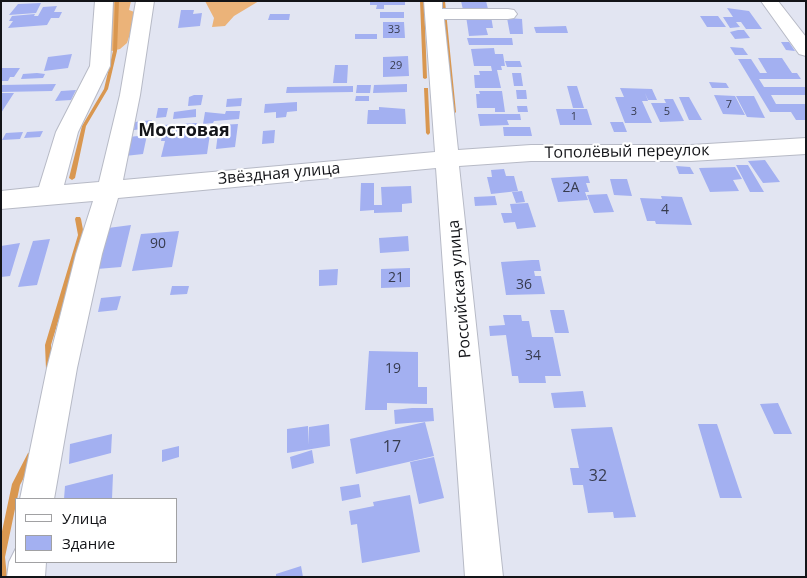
<!DOCTYPE html>
<meta charset="utf-8">
<style>
body{margin:0}
#map{position:relative;width:807px;height:578px;overflow:hidden;background:#e2e5f2;font-family:"Open Sans",sans-serif}
canvas{display:block}
.frame{position:absolute;inset:0;border:2px solid #131418;pointer-events:none}
.legend{position:absolute;left:15px;top:498px;width:162px;height:65px;box-sizing:border-box;background:#fff;border:1px solid #a1a1a3;margin:0;padding:6px 9px;list-style:none;font-size:15px;color:#131418}
.legend li{display:flex;align-items:center;gap:10px;height:25px}
.legend b{width:25px;border:1px solid #a1a1a3}
</style>
<div id="map">
<canvas width="807" height="578"></canvas>
<div class="frame"></div>
<ul class="legend">
<li><b style="height:6px;background:#fff"></b>Улица</li>
<li><b style="height:14px;background:#a3b0f1"></b>Здание</li>
</ul>
</div>
<script>
const context = document.querySelector('canvas').getContext('2d');
context.lineJoin = 'round';
function fill(path, color) {
  context.fillStyle = color;
  context.fill(path, 'evenodd');
}
function shape(rows) {
  const path = new Path2D();
  for (const r of rows) {
    path.moveTo(r[0], r[1]);
    for (let i = 2; i < r.length; i += 2) path.lineTo(r[i], r[i + 1]);
  }
  return path;
}
function trace(path, color, width, dash) {
  context.strokeStyle = color;
  context.lineWidth = width;
  context.lineCap = dash ? 'butt' : 'round';
  context.setLineDash(dash || []);
  context.stroke(path);
}
function label(font, color, halo, rows, align = 'center') {
  context.font = font + ' "Open Sans",sans-serif';
  context.lineWidth = 4.5;
  context.setLineDash([]);
  context.textBaseline = 'middle';
  context.strokeStyle = halo;
  context.fillStyle = color;
  for (const [text, x, y, turn = 0] of rows) {
    context.save();
    context.translate(x, y);
    context.rotate((+turn || 0) * Math.PI / 180);
    context.textAlign = isNaN(turn) ? turn : align;
    if (halo) context.strokeText(text, 0, 0);
    context.fillText(text, 0, 0);
    context.restore();
  }
}
const green = shape([
 [112,1,131,1,129,10,137,13,127,43,120,49,112,51,109,50],
 [205,1,259,1,234,16,225,26,212,27,214,18]
]);
const stream = shape([
 [115,1,119,1,117,51,108,89,86,126,75,178,72,180,69,178,82,126,104,89,113,51,115,1],
 [420,1,424,1,427,78,425,79,423,78,420,1],
 [441,1,445,1,456,112,454,114,452,112,441,1],
 [424,88,428,88,428,89,430,133,428,135,426,133,424,88],
 [76,217,80,217,81,219,84,235,51,345,52,369,51,371,49,372,47,371,46,369,45,345,78,235,75,219,76,217],
 [31,452,34,453,35,456,20,485,5,557,7,577,1,577,1,536,12,484,28,453,31,452]
]);
const building = shape([
 [370,1,405,1,405,5,384,5,384,9,376,9,377,5,370,5],
 [461,1,486,1,488,9,463,10],
 [41,3,36,13,9,15,18,4],
 [57,6,54,12,62,12,59,18,51,18,47,25,8,28,13,21,9,21,12,16,35,14,34,16,38,16,43,7],
 [727,8,749,11,762,29,746,29,741,22,736,22,740,27,730,28,723,17,733,17],
 [181,10,194,10,193,14,202,13,200,26,178,28],
 [380,12,404,12,404,18,380,18],
 [270,14,290,14,289,20,268,20],
 [466,16,491,16,493,28,486,28,488,35,469,36],
 [700,16,718,16,726,27,707,27],
 [507,18,522,19,523,34,510,34],
 [383,22,404,22,405,38,383,38],
 [566,26,568,33,536,33,534,27],
 [738,30,744,30,750,38,735,39,730,32],
 [355,34,377,34,377,39,355,39],
 [467,38,512,38,513,45,469,45],
 [781,42,789,42,795,51,786,50],
 [730,47,743,48,748,55,735,55],
 [494,48,495,54,503,54,505,66,501,66,502,70,497,70,501,88,475,88,474,75,480,75,479,71,492,71,491,66,474,66,471,49],
 [72,54,68,68,44,71,48,57],
 [408,56,409,76,383,77,383,57],
 [758,58,782,58,792,73,797,73,801,79,759,79,764,87,757,87,806,87,806,95,771,95,776,104,806,104,806,120,796,120,791,112,770,112,738,59,751,59,760,73,767,73],
 [505,61,520,61,522,67,507,67],
 [335,65,348,65,347,83,333,83],
 [1,68,20,68,14,77,10,77,8,81,1,81],
 [512,73,521,73,523,86,514,86],
 [23,74,37,73,45,74,43,78,21,79],
 [709,82,726,83,729,88,712,88],
 [56,84,52,91,1,92,1,85],
 [407,84,407,92,373,93,374,85],
 [357,85,371,85,370,93,356,93],
 [353,86,353,92,286,93,287,87],
 [567,86,577,86,584,108,573,108],
 [620,88,652,89,657,100,648,100,645,93,648,101,642,101,652,123,625,123,615,97,624,97],
 [76,90,71,100,55,101,61,91],
 [516,90,526,90,527,99,517,99],
 [479,91,502,91,505,112,495,112,495,108,477,108,476,94,480,94],
 [1,93,14,93,1,113],
 [194,95,203,95,201,105,188,106,189,97],
 [714,95,735,96,745,115,723,114],
 [356,96,369,96,369,101,355,101],
 [736,96,754,96,765,118,747,117],
 [679,97,689,97,702,120,689,120],
 [242,98,241,106,226,107,227,99],
 [664,99,673,99,684,121,660,122,651,103,666,103],
 [297,102,297,111,287,112,286,117,276,118,276,112,264,113,265,104],
 [517,106,527,106,528,112,518,112],
 [379,107,405,109,406,124,367,124,368,110,379,110],
 [158,108,168,108,166,117,156,118],
 [196,109,196,117,173,119,174,112],
 [556,109,587,109,592,125,560,125],
 [226,111,240,111,239,119,214,121,213,123,203,124,205,112,225,114],
 [478,114,520,114,521,120,507,120,509,125,480,126],
 [152,120,150,128,134,130,135,122],
 [610,122,623,122,627,132,614,132],
 [197,123,196,125,204,125,203,134,210,134,207,154,161,157,165,141,161,141,164,125],
 [238,124,235,147,216,149,219,125],
 [503,127,530,127,532,136,504,136],
 [275,130,274,143,262,144,263,131],
 [43,131,40,137,24,138,27,132],
 [23,132,20,139,2,140,6,133],
 [147,135,143,154,125,156,129,137],
 [765,160,780,182,763,183,748,161],
 [736,165,748,165,764,192,750,192],
 [676,166,690,167,694,174,679,174],
 [735,167,742,179,733,180,739,191,710,192,699,168],
 [504,169,506,176,514,176,518,191,491,194,487,177,492,177,491,170],
 [588,176,590,183,586,183,589,192,585,192,588,200,558,202,551,178],
 [610,179,627,179,632,196,614,195],
 [361,183,374,183,374,205,382,205,381,187,411,186,412,203,402,204,402,212,374,213,374,210,360,211],
 [522,191,525,202,516,203,512,192],
 [607,194,614,212,594,213,587,195],
 [495,196,497,205,475,206,474,197],
 [661,196,682,197,692,225,656,224,655,221,647,221,640,198,662,199],
 [528,203,536,227,517,229,515,222,504,223,501,213,512,213,510,204],
 [131,225,121,267,97,269,108,228],
 [179,231,172,267,132,271,141,234],
 [408,236,409,251,380,253,379,238],
 [50,239,37,285,18,287,33,241],
 [20,243,10,276,1,277,1,246],
 [532,260,539,260,541,271,534,271,535,276,541,276,545,294,506,295,501,262],
 [410,268,410,287,381,288,381,269],
 [338,269,337,285,319,286,319,270],
 [172,286,189,286,187,294,170,295],
 [121,296,117,310,98,312,101,298],
 [550,310,564,310,569,333,555,333],
 [503,315,521,315,522,321,529,321,532,337,553,337,561,376,545,376,546,383,519,383,518,376,512,376,506,335,490,336,489,326,505,325],
 [369,351,418,352,418,387,427,387,427,404,387,403,387,410,365,410],
 [583,391,586,407,554,408,551,393],
 [778,403,792,434,774,434,760,404],
 [412,408,433,408,434,421,395,424,394,410],
 [425,422,434,456,356,474,350,439],
 [329,424,330,446,287,453,287,429,308,426,309,445,309,427],
 [698,424,717,424,742,498,720,498],
 [612,427,636,517,614,518,613,512,588,513,583,485,573,485,570,468,579,468,571,429],
 [112,434,111,453,69,464,70,444],
 [179,446,179,457,162,462,162,450],
 [312,450,314,463,292,469,290,457],
 [434,457,444,498,419,504,410,462],
 [113,474,112,499,64,499,65,486],
 [359,484,361,497,342,501,340,487],
 [410,495,420,552,362,563,357,524,351,525,349,511,374,506,373,502],
 [301,566,303,577,276,577,276,574]
]);
const minor = shape([
 [95,1,113,1,110,66,78,132,64,185,99,182,120,95,136,1,154,1,140,95,123,180,435,152,424,1,442,1,442,9,508,9,514,10,517,14,514,18,508,19,444,19,458,150,531,145,691,145,806,138,806,154,691,161,531,161,459,166,503,577,465,577,436,168,118,198,102,254,77,368,54,499,20,499,47,368,76,254,93,201,1,209,1,191,39,187,56,132,90,66,95,1],
 [761,1,778,1,806,37,806,56,799,54,761,1],
 [16,548,16,562,46,562,45,577,7,577,9,562,16,548]
]);
const farNumbernames = [
 ["33",394,30],
 ["29",396,66],
 ["7",729,105],
 ["3",634,112],
 ["5",667,112],
 ["1",574,117]
];
const numberNames = [
 ["2А",571,188],
 ["4",665,210],
 ["90",158,244],
 ["21",396,278],
 ["36",524,285],
 ["34",533,356],
 ["19",393,369]
];
const streetNames = [
 ["Тополёвый переулок",627,152,-1],
 ["Звёздная улица",279,174,-5],
 ["Российская улица",460,289,-95]
];
const nearNumbernames = [
 ["17",392,447],
 ["32",598,476]
];
const farDistrictnames = [
 ["Мостовая",184,131]
];
fill(green, '#ebb379');
fill(stream, '#d99750');
fill(building, '#a3b0f1');
trace(minor, '#b7bac6', 2);
fill(minor, '#fff');
label('11px', '#373b4e', null, farNumbernames);
label('14px', '#373b4e', null, numberNames);
label('16px', '#131418', '#fff', streetNames);
label('16px', '#373b4e', null, nearNumbernames);
label('bold 18px', '#131418', '#fff', farDistrictnames);
</script>
